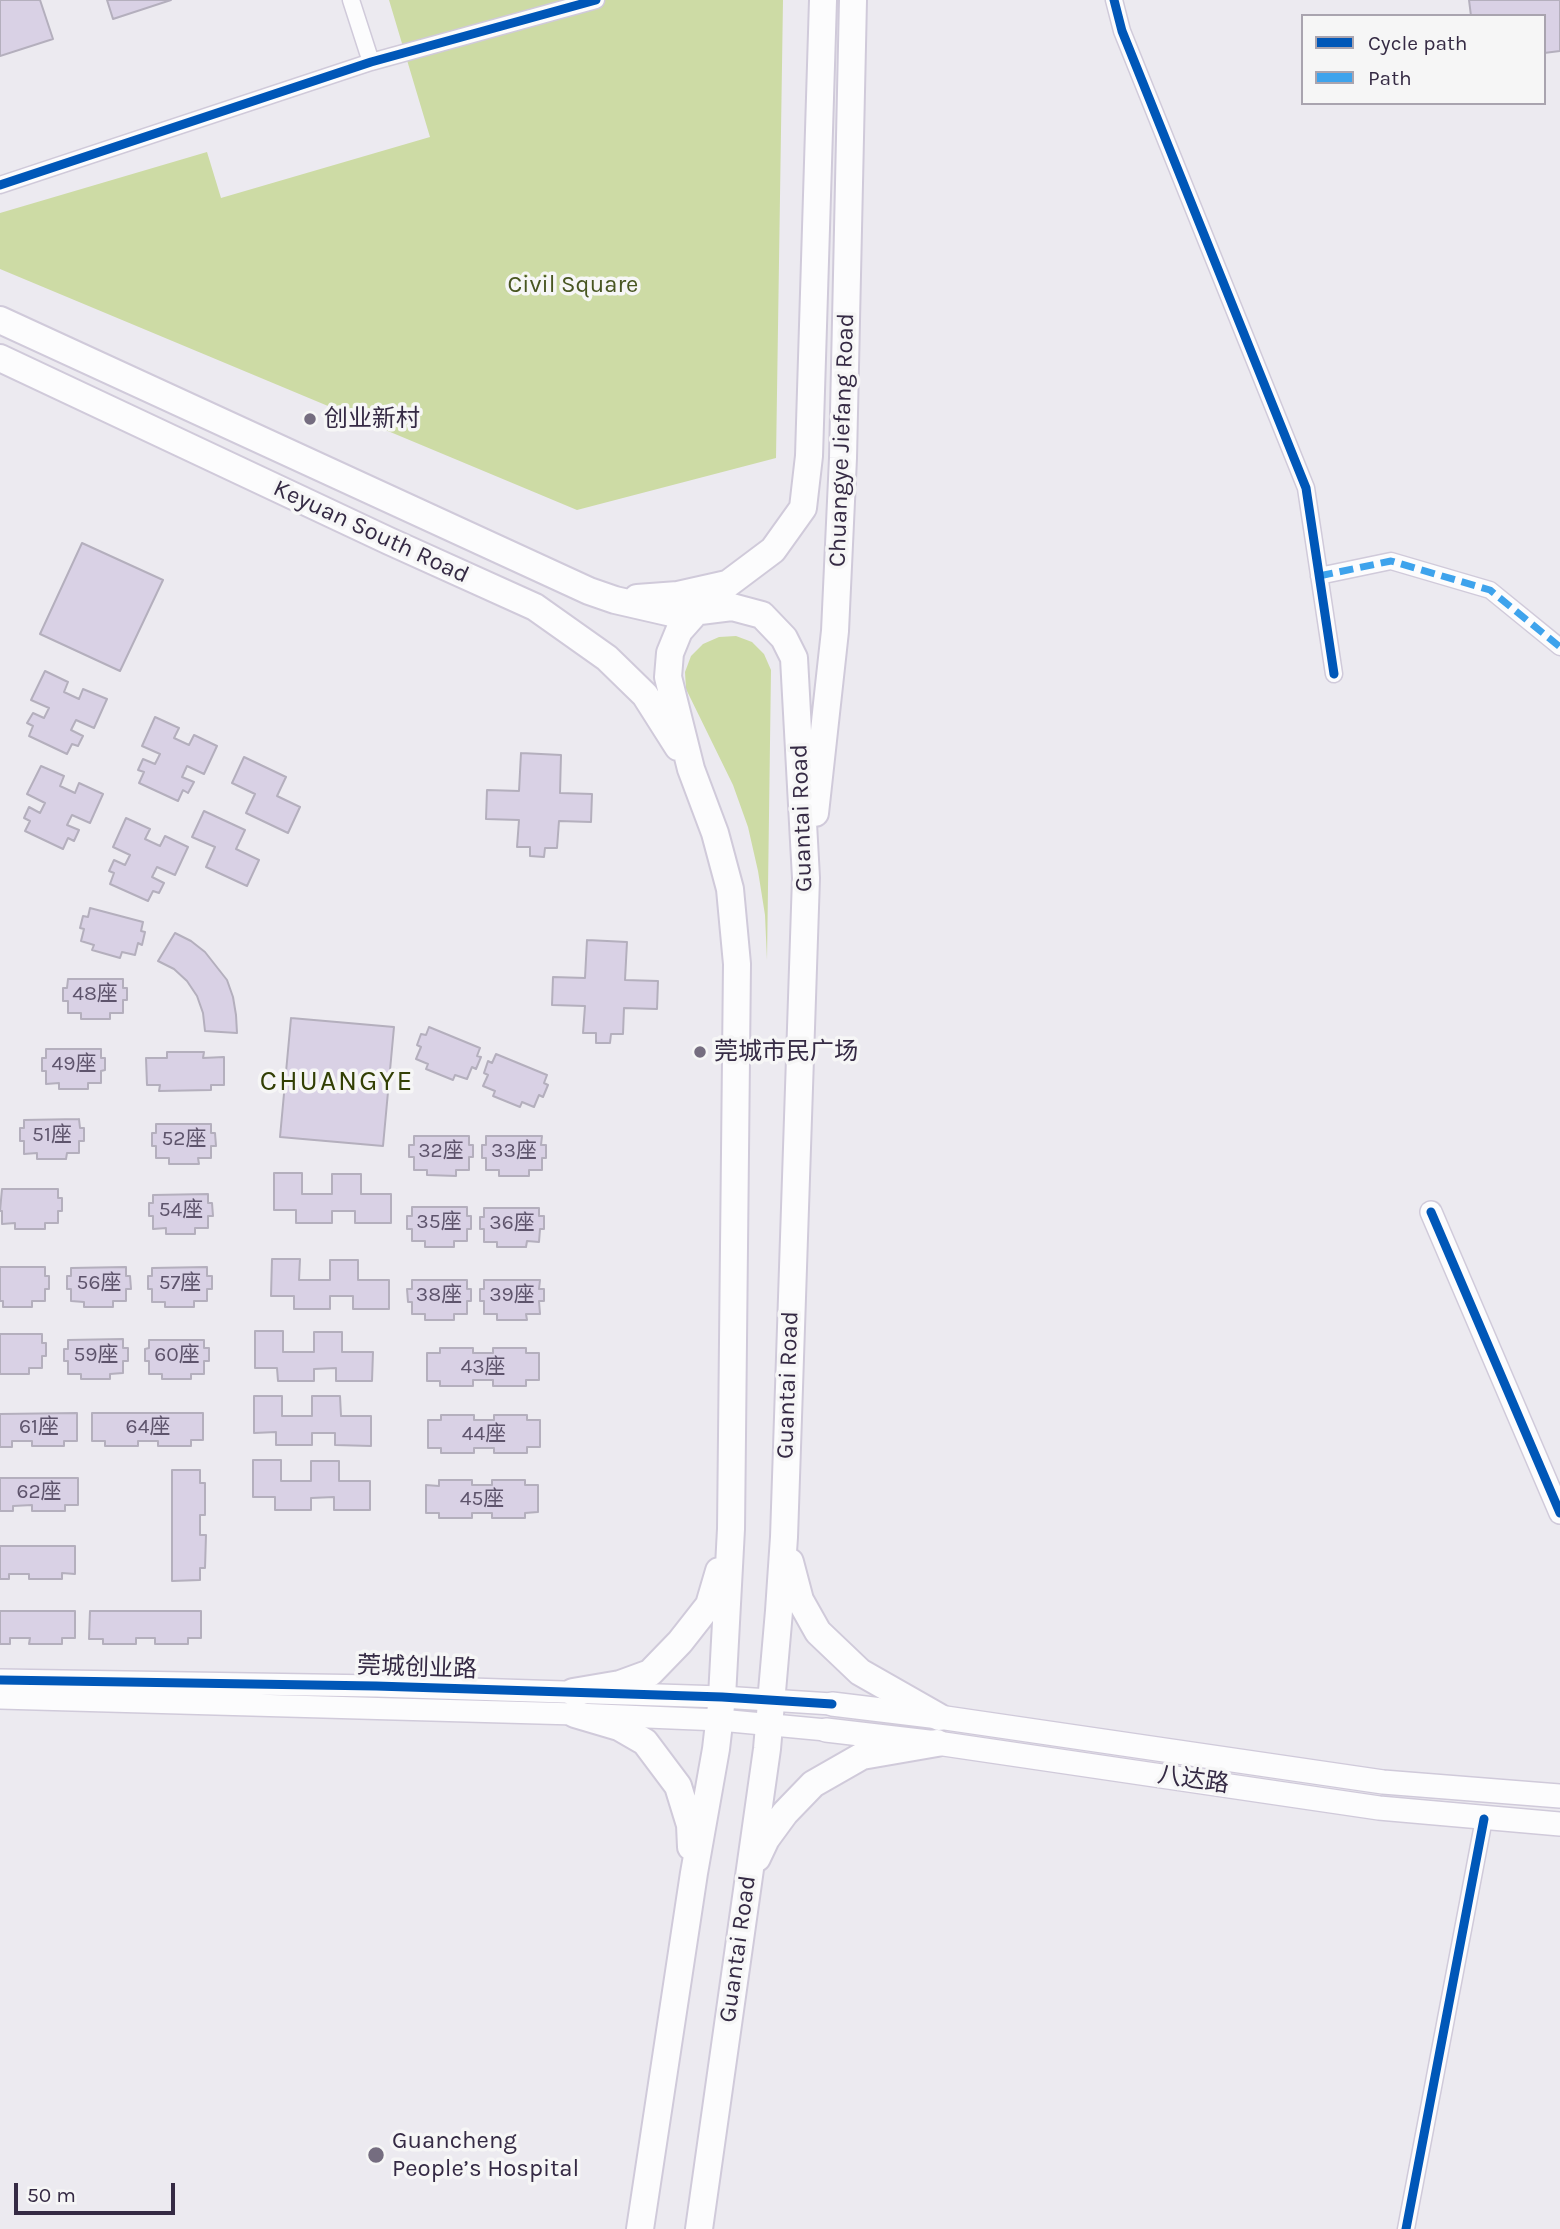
<!DOCTYPE html>
<meta charset="utf-8">
<style>
body{margin:0}
#map{position:relative;width:1560px;height:2229px;overflow:hidden;background:#eceaf0;font-family:Karla,sans-serif}
canvas{display:block}
.legend{position:absolute;left:1301px;top:14px;width:245px;height:91px;box-sizing:border-box;background:#f6f6f6;border:2px solid #a9a4af;margin:0;padding:9px 12px;list-style:none;font-size:21px;color:#352a44}
.legend li{display:flex;align-items:center;gap:14px;height:35px}
.legend b{width:35px;border:2px solid #a9a4af}
.scale{position:absolute;left:14px;top:2183px;width:161px;height:32px;box-sizing:border-box;border:4px solid #352a44;border-top:0;padding-left:9px;font-size:21px;line-height:24px;white-space:nowrap;color:#352a44;-webkit-text-stroke:5px #f6f6f6;paint-order:stroke}
</style>
<div id="map">
<canvas width="1560" height="2229"></canvas>
<ul class="legend">
<li><b style="height:9px;background:#0057b8"></b>Cycle path</li>
<li><b style="height:9px;background:#3ea3ec"></b>Path</li>
</ul>
<div class="scale">50 m</div>
</div>
<script>
const context = document.querySelector('canvas').getContext('2d');
context.lineJoin = 'round';
function fill(path, color) {
  context.fillStyle = color;
  context.fill(path, 'evenodd');
}
function shape(rows) {
  const path = new Path2D();
  for (const r of rows) {
    path.moveTo(r[0], r[1]);
    for (let i = 2; i < r.length; i += 2) path.lineTo(r[i], r[i + 1]);
  }
  return path;
}
function trace(path, color, width, dash) {
  context.strokeStyle = color;
  context.lineWidth = width;
  context.lineCap = dash ? 'butt' : 'round';
  context.setLineDash(dash || []);
  context.stroke(path);
}
function label(font, color, halo, rows, align = 'center') {
  context.font = font + ' Karla,"Noto Sans SC",sans-serif';
  context.lineWidth = 7;
  context.setLineDash([]);
  context.textBaseline = 'middle';
  context.strokeStyle = halo;
  context.fillStyle = color;
  for (const [text, x, y, turn = 0] of rows) {
    context.save();
    context.translate(x, y);
    context.rotate((+turn || 0) * Math.PI / 180);
    context.textAlign = isNaN(turn) ? turn : align;
    if (halo) context.strokeText(text, 0, 0);
    context.fillText(text, 0, 0);
    context.restore();
  }
}
const green = shape([
 [389,0,783,0,776,458,577,510,0,269,0,213,207,152,221,198,430,137],
 [736,636,752,642,764,654,771,670,767,960,765,915,758,871,748,827,733,785,686,689,685,672,691,656,703,644,719,637]
]);
const building = shape([
 [0,0,40,0,53,39,0,56,0,0],
 [107,0,171,0,113,19,107,0],
 [1469,0,1560,0,1560,51,1544,53,1544,16,1471,16,1469,0],
 [82,543,163,580,120,671,40,634,82,543],
 [45,671,68,682,64,692,79,699,83,689,107,699,94,728,76,720,71,730,83,736,78,746,72,744,67,754,29,736,33,726,27,723,33,713,44,718,49,708,31,700,45,671],
 [155,717,179,728,174,738,189,745,194,735,217,746,204,774,187,766,182,777,194,782,188,793,183,790,178,801,139,783,144,772,138,770,143,759,155,764,160,754,142,746,155,717],
 [521,753,561,755,560,793,592,794,591,822,559,821,557,848,545,848,544,857,530,856,530,847,517,847,519,820,486,819,487,790,519,791,521,753],
 [244,757,286,777,277,796,300,807,288,833,246,813,255,794,232,783,244,757],
 [41,766,64,776,60,786,75,793,79,783,103,794,90,823,72,815,67,825,79,830,74,841,68,838,63,849,25,831,30,821,24,818,29,807,40,813,45,803,27,794,41,766],
 [204,811,245,830,236,849,259,860,247,886,206,867,215,847,192,837,204,811],
 [126,818,150,829,145,839,160,846,165,836,188,847,175,875,157,867,152,877,164,883,159,893,153,891,148,901,110,884,114,873,109,871,114,860,125,865,130,855,113,847,126,818],
 [90,908,143,922,141,931,145,932,142,945,138,943,135,955,122,952,120,958,92,950,94,945,81,941,84,929,80,928,83,916,88,917,90,908],
 [175,933,191,941,205,952,227,980,233,997,236,1015,237,1033,205,1031,203,1013,197,996,187,981,174,969,158,961,175,933],
 [587,940,627,942,625,980,658,981,657,1009,624,1008,623,1034,611,1034,610,1043,596,1043,596,1033,583,1033,585,1006,552,1005,553,977,585,978,587,940],
 [68,979,123,979,123,988,127,988,127,1000,123,1000,123,1013,110,1013,110,1019,81,1019,81,1013,68,1013,68,1001,63,1001,63,988,67,988,68,979],
 [291,1018,394,1027,383,1146,280,1137,291,1018],
 [429,1027,480,1048,477,1056,481,1057,476,1069,472,1067,467,1079,455,1075,453,1080,426,1069,428,1064,416,1059,421,1047,417,1045,421,1034,426,1035,429,1027],
 [46,1049,101,1049,101,1058,105,1058,105,1070,101,1071,101,1083,88,1083,88,1089,59,1089,59,1083,46,1084,46,1071,42,1071,42,1058,46,1058,46,1049],
 [167,1052,204,1052,203,1058,224,1057,224,1085,211,1085,211,1090,159,1091,160,1085,147,1085,146,1058,167,1058,167,1052],
 [496,1054,547,1075,544,1083,548,1085,543,1097,539,1095,534,1107,522,1102,520,1107,493,1096,495,1091,483,1086,488,1075,484,1073,488,1061,492,1063,496,1054],
 [79,1119,80,1128,84,1128,84,1141,79,1141,79,1153,67,1153,66,1159,37,1159,37,1153,24,1154,24,1141,20,1141,20,1128,24,1128,24,1120,79,1119],
 [156,1124,211,1124,211,1133,215,1133,216,1146,211,1146,211,1158,198,1158,199,1164,169,1164,169,1158,156,1158,156,1146,152,1146,152,1133,156,1133,156,1124],
 [414,1136,469,1136,469,1145,473,1145,473,1157,469,1157,469,1170,456,1170,456,1176,427,1175,427,1170,414,1170,414,1157,409,1157,409,1145,414,1145,414,1136],
 [486,1136,542,1136,541,1145,546,1145,546,1158,542,1158,542,1170,529,1170,529,1176,499,1176,499,1170,486,1170,486,1158,482,1158,482,1145,486,1145,486,1136],
 [274,1173,302,1173,302,1194,332,1194,332,1174,361,1174,361,1194,391,1194,391,1223,355,1223,355,1211,332,1211,332,1223,296,1223,296,1210,274,1210,274,1173],
 [2,1189,58,1189,58,1198,62,1198,62,1211,58,1211,58,1223,45,1223,45,1229,15,1229,15,1223,2,1224,2,1211,0,1211,2,1189],
 [208,1194,208,1203,212,1203,213,1216,208,1216,208,1228,195,1228,195,1234,166,1234,166,1228,153,1229,153,1216,149,1216,149,1203,153,1203,153,1195,208,1194],
 [412,1207,467,1207,467,1216,471,1216,471,1229,467,1229,467,1241,454,1241,454,1247,425,1247,425,1241,412,1241,412,1229,407,1229,407,1216,412,1216,412,1207],
 [484,1208,539,1208,539,1216,544,1216,544,1229,540,1229,539,1242,527,1241,526,1247,497,1247,497,1242,484,1242,484,1229,480,1229,480,1217,484,1217,484,1208],
 [272,1259,300,1259,299,1280,330,1280,330,1260,358,1260,358,1280,389,1280,389,1309,353,1309,353,1296,330,1296,330,1309,294,1309,294,1296,271,1296,272,1259],
 [0,1267,45,1267,45,1276,49,1276,49,1289,45,1289,45,1301,32,1301,32,1307,3,1307,3,1301,0,1301,0,1267],
 [126,1267,126,1276,130,1276,131,1289,126,1289,126,1301,113,1301,113,1307,84,1307,84,1302,71,1301,71,1289,67,1289,67,1276,71,1276,71,1268,126,1267],
 [207,1267,207,1276,212,1276,212,1289,207,1289,207,1301,194,1301,194,1307,165,1307,165,1302,152,1302,152,1289,148,1289,148,1276,152,1276,152,1268,207,1267],
 [412,1280,467,1280,467,1289,471,1289,471,1301,467,1301,467,1314,454,1314,454,1320,425,1320,425,1314,412,1314,412,1302,408,1302,407,1289,412,1289,412,1280],
 [484,1280,540,1280,539,1289,544,1289,544,1301,539,1301,540,1314,526,1314,527,1320,497,1320,497,1314,484,1314,484,1301,480,1301,480,1289,484,1289,484,1280],
 [255,1331,283,1331,283,1352,314,1352,314,1332,342,1332,342,1352,373,1352,372,1381,336,1381,336,1368,314,1369,314,1381,278,1381,277,1368,255,1368,255,1331],
 [0,1334,42,1334,42,1343,46,1343,46,1356,42,1356,42,1368,29,1368,29,1374,0,1374,0,1334],
 [123,1339,123,1348,128,1348,128,1361,123,1361,123,1373,110,1374,110,1379,81,1379,81,1374,68,1374,68,1361,64,1361,64,1349,68,1349,68,1340,123,1339],
 [149,1340,204,1340,204,1348,209,1348,209,1361,204,1361,204,1374,191,1374,191,1379,162,1379,162,1374,149,1374,149,1361,145,1361,145,1349,149,1348,149,1340],
 [440,1348,473,1348,473,1353,493,1353,493,1348,526,1348,526,1353,539,1353,539,1380,526,1380,526,1386,493,1386,493,1380,473,1380,473,1386,440,1386,440,1381,427,1381,427,1353,440,1353,440,1348],
 [254,1396,282,1396,282,1416,312,1416,312,1396,340,1396,341,1416,371,1416,371,1446,335,1445,335,1433,312,1433,312,1445,276,1445,276,1432,254,1433,254,1396],
 [77,1413,77,1441,64,1441,64,1446,32,1446,32,1441,12,1441,12,1447,0,1447,0,1414,77,1413],
 [92,1413,203,1413,203,1440,191,1440,191,1446,158,1446,158,1441,138,1441,138,1446,105,1446,105,1441,92,1441,92,1413],
 [441,1415,474,1415,474,1420,494,1420,494,1415,527,1415,527,1420,540,1420,540,1447,527,1447,527,1453,494,1453,494,1448,474,1448,474,1453,441,1453,441,1448,428,1448,428,1420,441,1420,441,1415],
 [253,1460,281,1460,281,1481,311,1481,311,1461,339,1461,339,1481,370,1481,370,1510,334,1510,334,1497,311,1498,311,1510,275,1510,275,1497,253,1497,253,1460],
 [172,1470,200,1470,200,1483,205,1483,205,1515,200,1515,200,1535,206,1535,205,1568,200,1568,200,1580,172,1581,172,1470],
 [0,1478,78,1478,78,1505,65,1505,65,1511,32,1511,32,1505,13,1506,13,1511,0,1511,0,1478],
 [439,1480,472,1480,472,1485,492,1485,492,1480,525,1480,525,1485,538,1485,538,1512,525,1513,525,1518,492,1518,492,1513,472,1513,472,1518,439,1518,439,1513,426,1513,426,1485,439,1486,439,1480],
 [0,1546,75,1546,75,1574,62,1573,62,1579,29,1579,29,1574,9,1574,9,1579,0,1579,0,1546],
 [0,1611,75,1611,75,1638,62,1638,62,1644,29,1644,30,1638,10,1638,10,1644,0,1644,0,1611],
 [90,1611,201,1611,201,1638,188,1638,188,1644,155,1644,155,1638,136,1638,136,1644,103,1644,103,1639,89,1639,90,1611]
]);
const minor = shape([
 [351,0,371,62],
 [1114,0,1122,31,1306,488,1334,674],
 [0,185,371,62,596,0],
 [1319,576,1391,561,1490,590,1560,647],
 [1406,2229,1484,1819]
]);
const tertiary = shape([
 [1431,1212,1560,1513],
 [0,1680,376,1686,722,1697,832,1704],
 [0,1698,575,1714,720,1720,826,1730]
]);
const secondary = shape([
 [832,1704,939,1717,1383,1782,1560,1796],
 [826,1730,937,1743,1379,1808,1560,1824]
]);
const primary = shape([
 [0,320,589,591,615,600,676,614,732,607,762,615,784,638,794,658,806,878,784,1537,779,1611,767,1749,699,2229],
 [0,358,389,541,535,607,607,658,645,695,678,747],
 [637,598,678,595,727,584],
 [815,813,835,631,843,458,853,0],
 [790,1562,800,1600,818,1632,860,1672,939,1717],
 [573,1692,620,1684,650,1673,680,1642,709,1605,719,1571],
 [575,1714,619,1727,645,1742,678,1786,690,1825,691,1847],
 [757,1858,766,1839,785,1813,813,1784,862,1756,937,1743],
 [640,2229,694,1873,716,1749,722,1697,731,1529,737,964,730,889,715,833,691,769,668,677,670,653,679,631,695,613,729,583,773,550,803,508,809,456,823,0]
]);
const quiet = shape([
 [1319,576,1391,561,1490,590,1560,647]
]);
const cycleway = shape([
 [1114,0,1122,31,1306,488,1334,674],
 [0,185,371,62,596,0],
 [1431,1212,1560,1513],
 [0,1680,376,1686,722,1697,832,1704],
 [1406,2229,1484,1819]
]);
const markers = [
 [310,419,7,"#756d80"],
 [700,1052,7,"#756d80"],
 [376,2155,9,"#756d80"]
];
const numberNames = [
 ["48座",95,994],
 ["49座",74,1064],
 ["51座",52,1135],
 ["52座",184,1139],
 ["32座",441,1151],
 ["33座",514,1151],
 ["54座",181,1210],
 ["35座",439,1222],
 ["36座",512,1223],
 ["56座",99,1283],
 ["57座",180,1283],
 ["38座",439,1295],
 ["39座",512,1295],
 ["59座",96,1355],
 ["60座",177,1355],
 ["43座",483,1367],
 ["61座",39,1427],
 ["64座",148,1427],
 ["44座",484,1434],
 ["62座",39,1492],
 ["45座",482,1499]
];
const parkNames = [
 ["Civil Square",573,285]
];
const poiNames = [
 ["创业新村",324,419],
 ["莞城市民广场",714,1052],
 ["Guancheng",392,2141],
 ["People’s Hospital",392,2169]
];
const streetNames = [
 ["Chuangye Jiefang Road",842,440,-88],
 ["Keyuan South Road",371,532,25],
 ["Guantai Road",802,818,-92],
 ["Guantai Road",788,1385,-88],
 ["莞城创业路",417,1668,2],
 ["八达路",1193,1780,8],
 ["Guantai Road",738,1949,-82]
];
const quarterNames = [
 ["CHUANGYE",337,1082]
];
fill(green, '#cddba5');
fill(building, '#d9d1e5');
trace(building, '#b4afbd', 2);
trace(minor, '#d0cada', 19);
trace(tertiary, '#d0cada', 24);
trace(secondary, '#d0cada', 26);
trace(primary, '#d0cada', 30);
trace(minor, '#fcfcfd', 16);
trace(tertiary, '#fcfcfd', 21);
trace(secondary, '#fcfcfd', 23);
trace(primary, '#fcfcfd', 26);
trace(quiet, '#3ea3ec', 7, [14, 7]);
trace(cycleway, '#0057b8', 9);
for (const [x, y, r, color] of markers) {
  const dot = new Path2D();
  dot.arc(x, y, r, 0, 2 * Math.PI);
  context.fillStyle = color;
  context.fill(dot);
  trace(dot, '#f6f6f6', 2.5);
}
label('21px', '#5e546c', null, numberNames);
label('24px', '#485621', '#f6f6f6', parkNames);
label('24px', '#352a44', '#f6f6f6', poiNames, 'left');
label('24px', '#352a44', '#f6f6f6', streetNames);
context.letterSpacing = '2px';
label('28px', '#323f04', '#f6f6f6', quarterNames);
context.letterSpacing = '0px';
</script>
